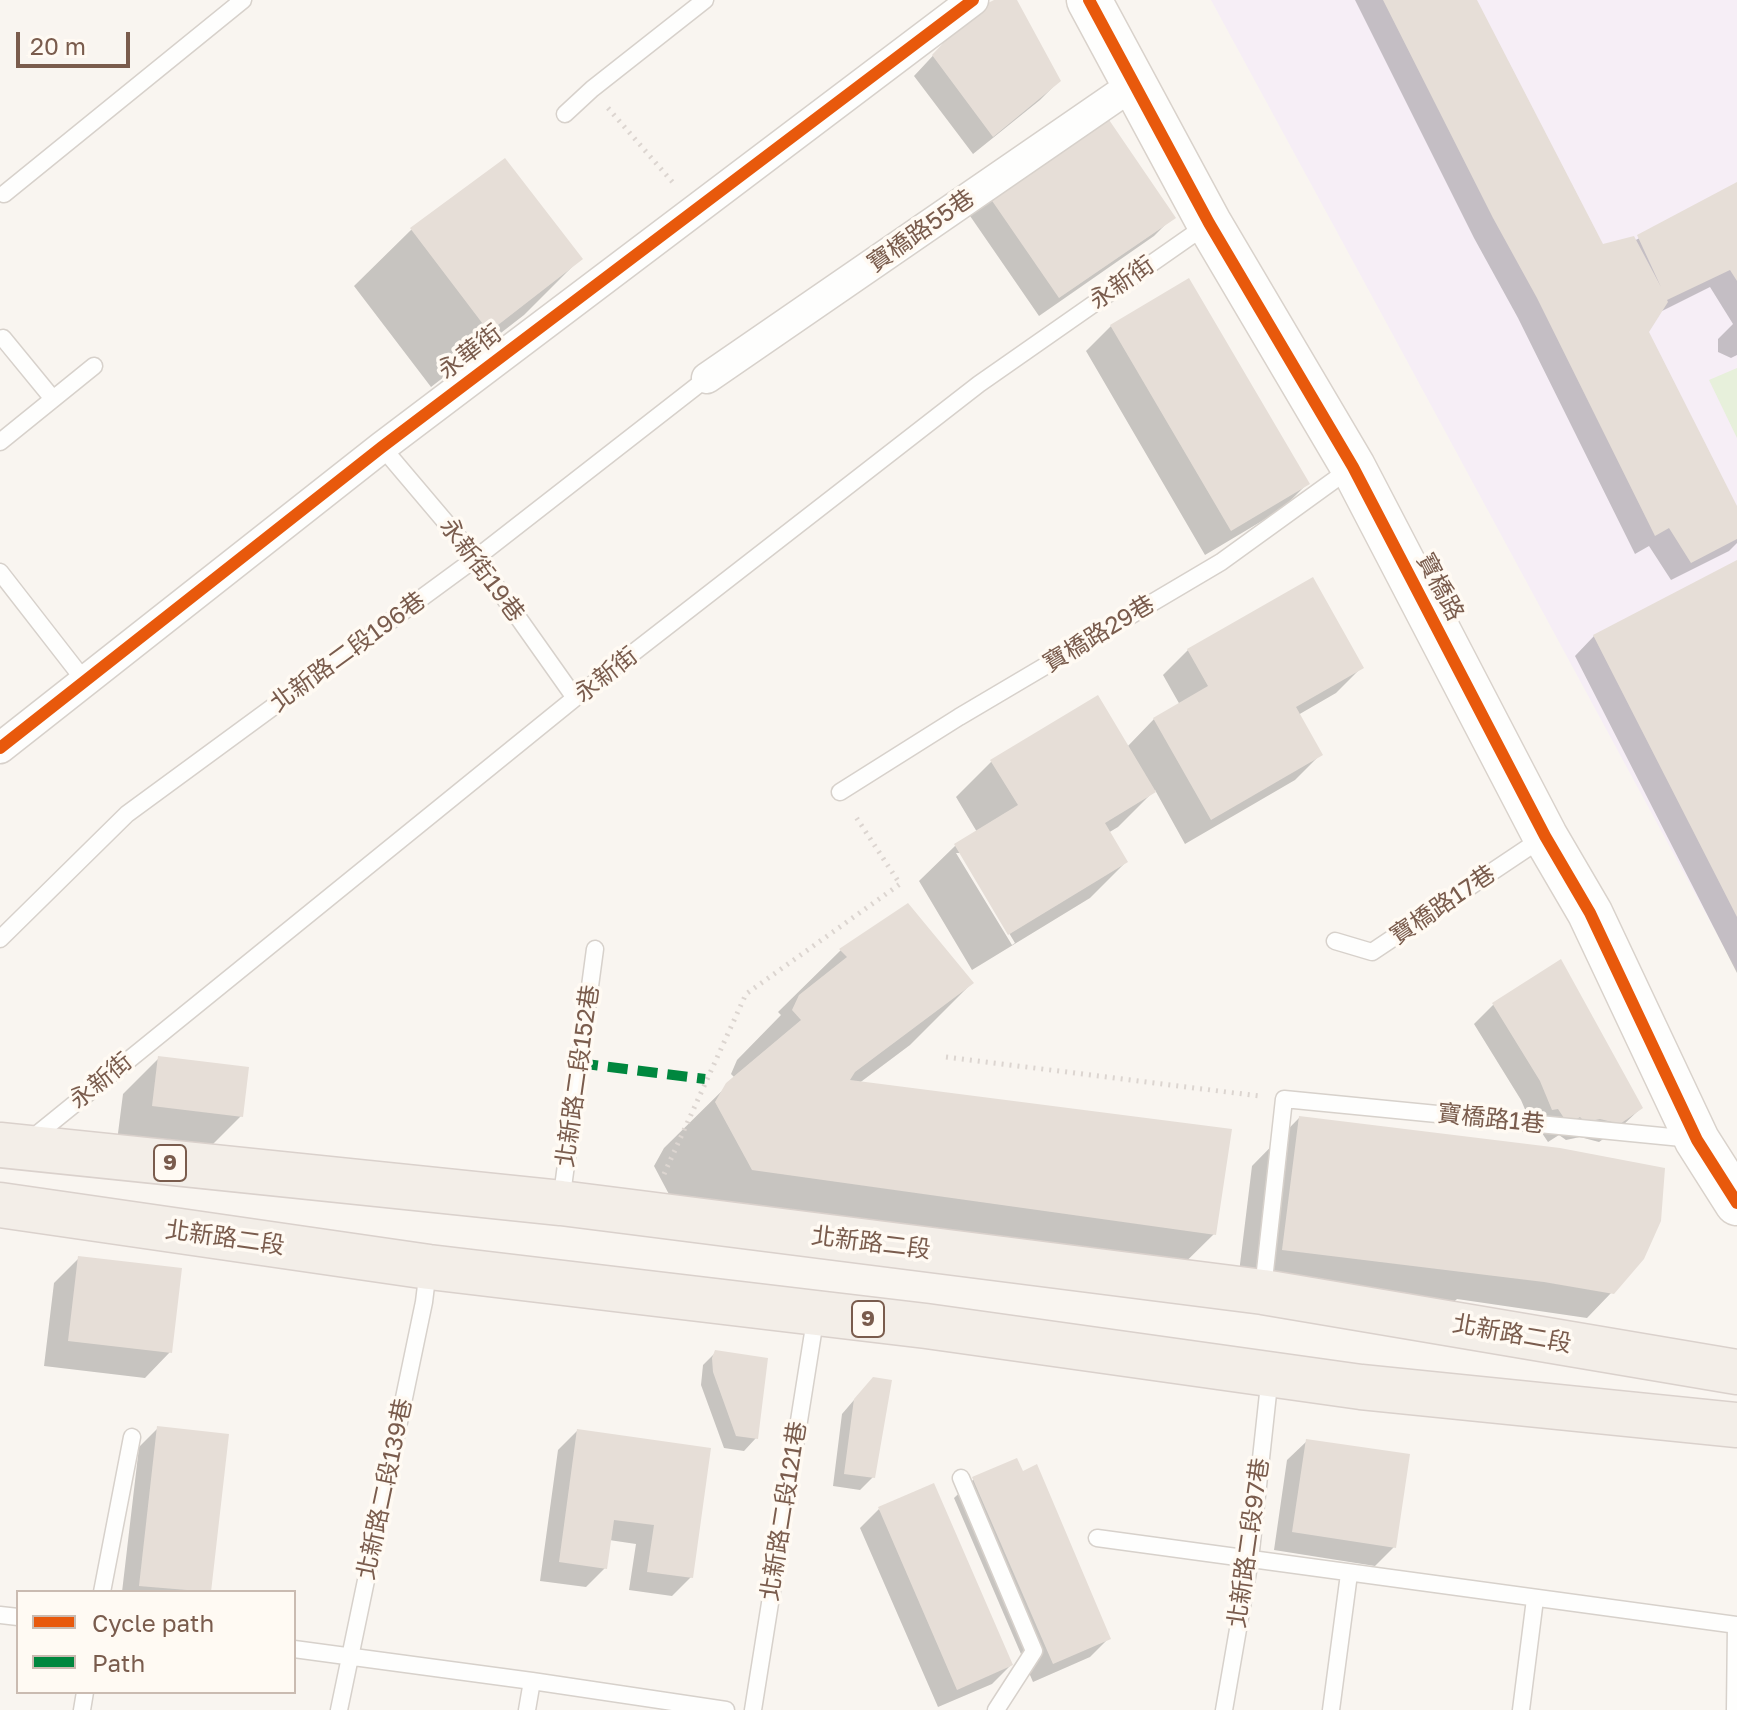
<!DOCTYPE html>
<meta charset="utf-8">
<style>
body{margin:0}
#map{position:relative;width:1737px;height:1710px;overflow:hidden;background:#f9f5f0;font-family:"Golos Text",sans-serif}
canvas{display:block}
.legend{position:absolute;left:16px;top:1590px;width:280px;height:104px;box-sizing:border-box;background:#fffaf3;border:2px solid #cabbb1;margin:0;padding:10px 14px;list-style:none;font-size:24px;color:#7a5c4d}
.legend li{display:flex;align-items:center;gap:16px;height:40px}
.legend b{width:40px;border:2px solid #cabbb1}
.scale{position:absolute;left:16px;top:32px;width:114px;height:36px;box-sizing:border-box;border:4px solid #7a5c4d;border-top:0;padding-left:10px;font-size:24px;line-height:28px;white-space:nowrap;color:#7a5c4d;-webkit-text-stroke:6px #fffaf3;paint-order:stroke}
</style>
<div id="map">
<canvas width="1737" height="1710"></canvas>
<ul class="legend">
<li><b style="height:10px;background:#e8590c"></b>Cycle path</li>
<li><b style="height:10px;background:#00873e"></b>Path</li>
</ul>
<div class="scale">20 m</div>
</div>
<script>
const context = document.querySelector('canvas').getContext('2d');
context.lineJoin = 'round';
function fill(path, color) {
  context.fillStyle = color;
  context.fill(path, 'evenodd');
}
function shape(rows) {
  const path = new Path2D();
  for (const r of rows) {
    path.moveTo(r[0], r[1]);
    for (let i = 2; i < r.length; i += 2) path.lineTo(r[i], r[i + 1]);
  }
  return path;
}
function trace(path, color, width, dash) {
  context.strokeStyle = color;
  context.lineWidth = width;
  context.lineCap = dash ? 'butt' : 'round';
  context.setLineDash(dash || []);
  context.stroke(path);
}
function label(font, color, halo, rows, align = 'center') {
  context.font = font + ' "Golos Text","Noto Sans TC",sans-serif';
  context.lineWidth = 7;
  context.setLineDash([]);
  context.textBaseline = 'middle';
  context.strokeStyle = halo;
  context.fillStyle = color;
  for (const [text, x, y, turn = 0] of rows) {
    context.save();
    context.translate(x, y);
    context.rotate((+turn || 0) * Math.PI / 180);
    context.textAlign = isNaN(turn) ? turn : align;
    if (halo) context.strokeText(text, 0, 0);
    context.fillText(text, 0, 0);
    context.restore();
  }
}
const education = shape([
 [1211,0,1737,0,1737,971,1380,311]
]);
const green = shape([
 [1737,368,1737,438,1709,380]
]);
const shadow = shape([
 [998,0,1015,0,1059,81,1040,100,973,154,914,76,955,32],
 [1355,0,1474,0,1602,246,1634,241,1737,185,1737,355,1731,358,1718,352,1718,339,1733,324,1710,287,1660,312,1647,332,1737,510,1737,543,1729,551,1671,580,1649,546,1635,554,1518,318,1474,238],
 [504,161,580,259,524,315,431,387,354,286,411,230],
 [987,194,1173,217,1154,236,1039,316,968,213],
 [1111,326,1307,484,1282,509,1205,555,1086,351],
 [1737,562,1737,973,1575,656,1594,636],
 [1188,650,1362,667,1336,693,1298,715,1320,755,1295,780,1185,844,1155,790,1118,827,1108,833,1126,862,1090,898,972,970,919,881,955,846,977,832,956,797,992,761,1127,747,1154,719,1180,705,1163,675],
 [956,853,961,853,1015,943,1012,945],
 [841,950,972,983,910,1045,858,1084,1214,1234,1151,1296,689,1232,654,1166,664,1148,735,1078,731,1074,737,1060,781,1015,778,1012],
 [1494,1004,1641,1108,1621,1127,1599,1142,1580,1137,1566,1140,1559,1135,1548,1142,1538,1127,1533,1128,1521,1100,1474,1024],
 [159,1058,241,1116,205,1152,117,1141,123,1094],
 [1299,1118,1612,1292,1587,1318,1457,1299,1434,1321,1236,1297,1252,1166],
 [79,1258,170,1352,145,1378,44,1366,54,1283],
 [716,1352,756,1438,744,1451,724,1448,701,1385,703,1365],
 [860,1393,873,1477,860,1490,833,1486,842,1414],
 [158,1428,227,1436,209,1592,122,1592,139,1447],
 [577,1431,709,1450,691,1577,672,1596,629,1590,636,1544,609,1540,605,1568,586,1587,540,1581,558,1450],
 [1307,1441,1394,1547,1375,1566,1274,1550,1287,1460],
 [974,1479,1109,1638,1090,1657,1033,1682,954,1498],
 [879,1509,1011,1665,992,1684,938,1707,860,1528]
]);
const building = shape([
 [994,0,1017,0,1061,81,993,137,932,55,974,10],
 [1383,0,1477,0,1603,244,1634,236,1661,287,1637,235,1737,182,1737,281,1730,270,1667,300,1668,302,1649,332,1737,506,1737,539,1691,563,1669,528,1655,536,1537,298,1493,218],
 [1103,111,1176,218,1059,298,986,192],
 [505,158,583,259,489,332,410,228],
 [1189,278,1310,484,1231,531,1110,325],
 [1737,560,1737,917,1593,635],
 [1313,577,1364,668,1296,707,1323,755,1211,820,1153,718,1208,686,1187,649],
 [1098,695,1156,792,1105,823,1128,862,1008,935,954,844,1018,805,990,760],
 [908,903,974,983,855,1072,850,1080,1232,1129,1216,1235,752,1170,715,1102,726,1083,801,1020,792,1010,799,995,847,957,839,949],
 [1561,959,1643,1108,1620,1124,1600,1119,1585,1122,1580,1117,1568,1124,1558,1109,1552,1110,1540,1081,1492,1003],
 [158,1056,249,1067,243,1117,152,1106],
 [1299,1116,1560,1148,1665,1168,1661,1221,1644,1259,1614,1294,1544,1282,1282,1250],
 [78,1256,182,1268,172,1353,68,1341],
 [715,1350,768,1358,758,1439,736,1436,713,1372,712,1358],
 [873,1377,892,1380,875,1478,844,1474,854,1399],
 [157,1426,229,1434,211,1592,139,1586],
 [577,1429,711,1448,693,1578,647,1572,654,1525,614,1520,607,1569,559,1562],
 [1306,1439,1410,1454,1396,1548,1292,1532],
 [1017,1458,1023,1471,1037,1464,1111,1639,1053,1664,972,1477],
 [934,1483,1013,1665,957,1690,878,1507]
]);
const path = shape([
 [608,108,675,185],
 [946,1057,1259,1096],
 [664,1174,746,994,900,884,854,814]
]);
const lane = shape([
 [565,114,592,89,705,0],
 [4,194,243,0],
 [3,338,53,399],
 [0,442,94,366],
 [382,447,476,558,575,698],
 [0,572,84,680],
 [840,792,959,717,1221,562,1351,468],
 [0,939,127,814,476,558,707,378],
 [1335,941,1372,952,1544,837],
 [30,1140,575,698,979,384,1208,224],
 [561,1202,595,949],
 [1263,1289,1284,1099,1692,1139],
 [961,1478,1034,1651,996,1710],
 [1097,1538,1737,1625],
 [102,1592,132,1437],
 [0,1615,18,1617],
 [294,1649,532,1681,527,1710],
 [532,1681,726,1710],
 [82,1710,85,1692],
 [339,1710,424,1302,428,1269],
 [753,1710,816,1314],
 [1224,1710,1250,1560,1270,1375],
 [1331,1710,1349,1574],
 [1521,1710,1535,1599],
 [1735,1710,1736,1625]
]);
const street = shape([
 [707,378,1134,84],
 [0,748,382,447,973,0]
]);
const secondary = shape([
 [1089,0,1209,223,1353,467,1545,836,1590,913,1697,1140,1737,1203]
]);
const primary = shape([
 [0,1145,561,1203,1263,1292,1737,1372],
 [0,1205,429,1267,926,1326,1361,1387,1737,1425]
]);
const quiet = shape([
 [578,1063,705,1079]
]);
const cycleway = shape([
 [1089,0,1209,223,1353,467,1545,836,1590,913,1697,1140,1737,1203],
 [0,748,382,447,973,0]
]);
const shields = [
 [170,1163,32],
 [868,1319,32]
];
const shieldNames = [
 ["9",170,1163],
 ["9",868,1319]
];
const streetNames = [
 ["寶橋路55巷",921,231,-35],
 ["永新街",1122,283,-35],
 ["永華街",470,352,-37],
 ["永新街19巷",482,570,53],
 ["寶橋路",1440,587,62],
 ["寶橋路29巷",1099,634,-31],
 ["北新路二段196巷",348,652,-36],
 ["永新街",606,675,-38],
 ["寶橋路17巷",1443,905,-34],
 ["北新路二段152巷",578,1076,-82],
 ["永新街",101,1081,-39],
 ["寶橋路1巷",1491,1119,6],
 ["北新路二段",225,1238,8],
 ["北新路二段",871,1243,7],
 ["北新路二段",1512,1334,10],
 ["北新路二段139巷",385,1489,-78],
 ["北新路二段121巷",784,1511,-81],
 ["北新路二段97巷",1249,1543,-82]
];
fill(education, '#f6eef6');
fill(green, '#e7f0db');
fill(shadow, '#0003');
fill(building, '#e6ded7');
trace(lane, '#d7d1cb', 19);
trace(street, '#d7d1cb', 33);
trace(secondary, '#d9d2cb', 47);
trace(primary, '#dad1cc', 47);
trace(path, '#dcd5d0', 5, [2, 6]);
trace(lane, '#fefefd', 16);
trace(street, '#fefefd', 30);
trace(secondary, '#fefefd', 44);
trace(primary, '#f3eee8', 44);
trace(quiet, '#00873e', 10, [20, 10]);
trace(cycleway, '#e8590c', 12);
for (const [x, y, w] of shields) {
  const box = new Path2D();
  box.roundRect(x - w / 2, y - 18, w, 36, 6);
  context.fillStyle = '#fffaf3';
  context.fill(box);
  trace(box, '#7a5c4d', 2);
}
label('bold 22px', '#7a5c4d', null, shieldNames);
label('24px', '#7a5c4d', '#fffaf3', streetNames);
</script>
